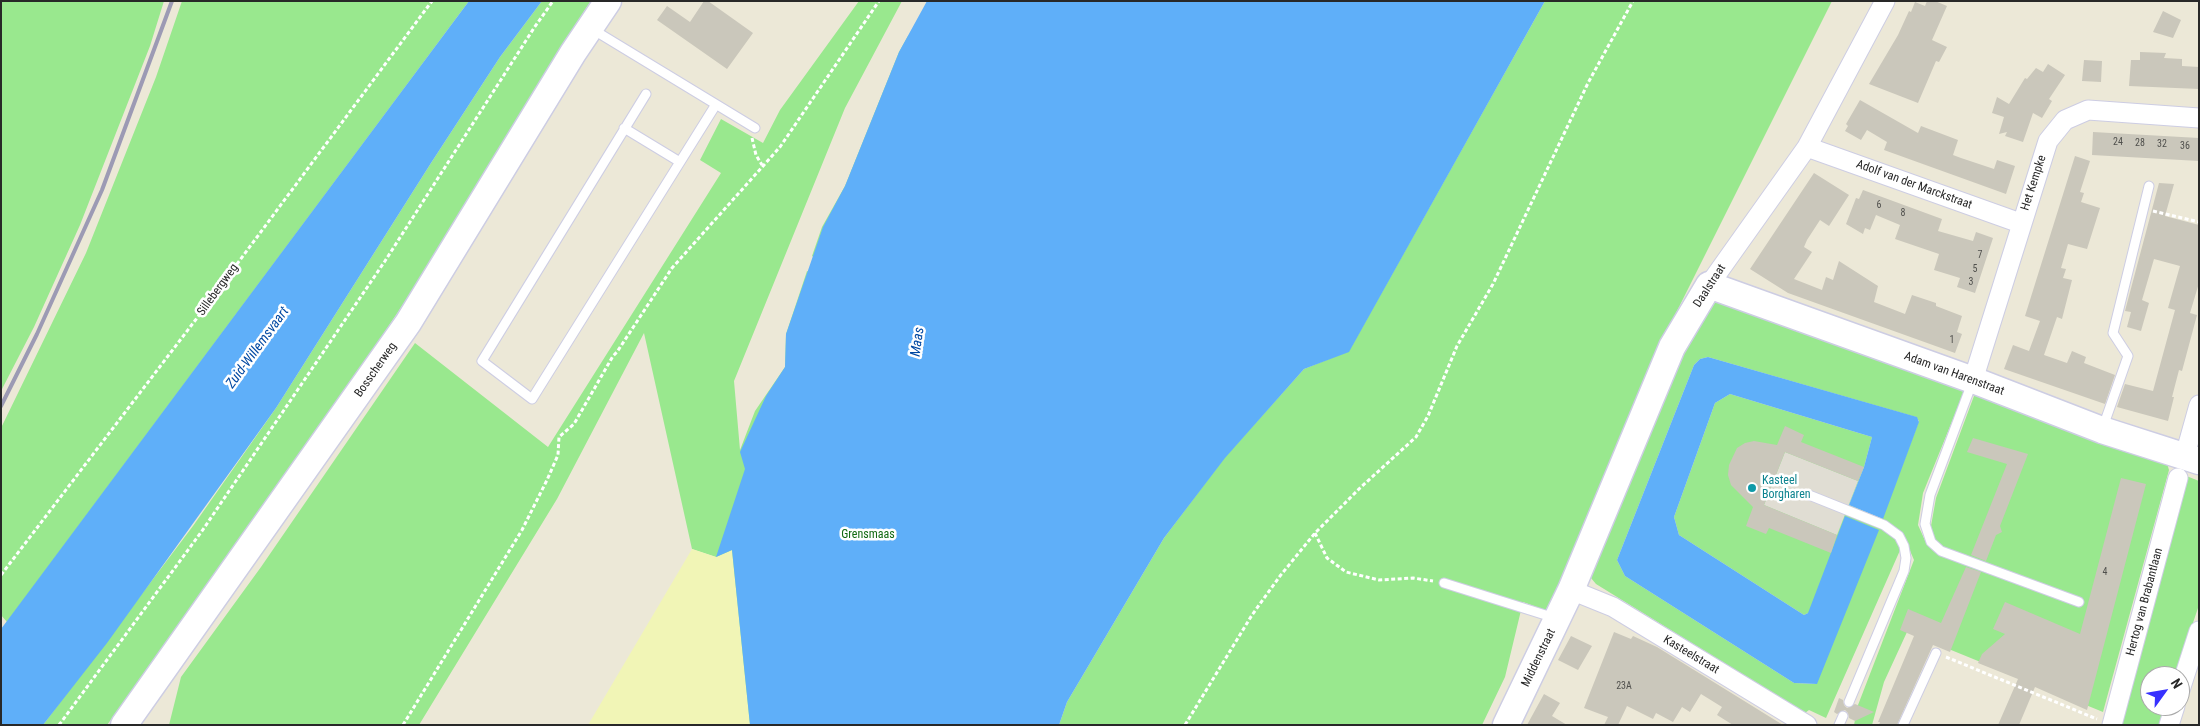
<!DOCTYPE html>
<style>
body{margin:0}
#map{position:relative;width:2200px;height:726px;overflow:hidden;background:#ece8d7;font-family:"Roboto Condensed",sans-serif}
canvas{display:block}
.frame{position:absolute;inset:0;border:2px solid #282828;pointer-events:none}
.north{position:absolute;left:2140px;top:666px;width:50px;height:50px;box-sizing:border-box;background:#fff;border:1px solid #a9a9a9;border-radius:50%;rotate:58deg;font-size:14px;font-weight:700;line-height:20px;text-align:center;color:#282828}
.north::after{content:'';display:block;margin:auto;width:18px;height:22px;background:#3731ff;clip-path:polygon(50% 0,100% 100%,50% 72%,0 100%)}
</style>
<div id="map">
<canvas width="2200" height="726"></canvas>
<div class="frame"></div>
<div class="north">N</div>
</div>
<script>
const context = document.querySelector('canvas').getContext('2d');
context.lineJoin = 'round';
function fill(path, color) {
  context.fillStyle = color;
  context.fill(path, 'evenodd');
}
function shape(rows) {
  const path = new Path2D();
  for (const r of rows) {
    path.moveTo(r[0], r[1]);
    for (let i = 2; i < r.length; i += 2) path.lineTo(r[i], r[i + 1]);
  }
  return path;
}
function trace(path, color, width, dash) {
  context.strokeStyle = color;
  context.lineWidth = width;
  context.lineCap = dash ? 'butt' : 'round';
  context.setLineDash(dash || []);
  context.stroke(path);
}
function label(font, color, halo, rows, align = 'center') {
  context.font = font + ' "Roboto Condensed",sans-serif';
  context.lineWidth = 5;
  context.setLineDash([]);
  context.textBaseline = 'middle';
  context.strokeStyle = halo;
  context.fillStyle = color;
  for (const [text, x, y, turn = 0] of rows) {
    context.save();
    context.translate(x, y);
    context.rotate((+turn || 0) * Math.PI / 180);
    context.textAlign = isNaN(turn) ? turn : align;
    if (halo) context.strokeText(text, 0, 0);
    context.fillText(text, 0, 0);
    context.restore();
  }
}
const green = shape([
 [1,1,164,1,150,46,80,225,34,327,1,391],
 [182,1,469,1,7,622,1,615,1,428,86,253,156,77],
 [542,1,591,1,560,48,438,252,368,357,151,666,107,725,43,725,193,526,276,408,431,163,500,57],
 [859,1,902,1,845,108,734,381,740,450,755,411,785,367,786,334,807,271,810,272,815,258,812,256,822,227,845,186,899,52,908,36,990,725,750,725,716,557,692,549,644,333,557,499,419,725,169,725,181,677,261,567,415,343,548,447,721,173,700,160,721,119,763,143,780,110],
 [1545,1,1832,1,1661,343,1550,612,1523,602,1505,677,1482,725,1059,725,1067,702,1164,538,1225,457,1304,369,1349,351],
 [1719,299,1962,387,1964,392,1923,493,1918,525,1927,545,1938,555,1963,564,1966,555,1943,547,1934,539,1931,526,1936,498,1974,396,1980,394,2165,457,2169,470,2103,712,1907,632,1884,682,1872,725,1854,725,1858,705,1914,560,1905,539,1826,718,1809,710,1805,713,1596,584,1591,578,1592,568,1682,351,1711,304],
 [1708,357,1916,417,1919,421,1882,519,1849,505,1864,467,1872,437,1730,394,1715,403,1674,517,1679,535,1804,615,1808,613,1816,684,1794,683,1625,576,1617,560,1694,365,1700,359],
 [2184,475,2199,481,2199,605,2175,676,2150,676,2150,706,2165,706,2159,725,2119,725]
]);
const sand = shape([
 [692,549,716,557,732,550,750,725,588,725]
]);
const plaza = shape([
 [1785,452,1858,481,1837,535,1764,505]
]);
const water = shape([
 [469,1,542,1,500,57,431,163,276,408,107,643,43,725,1,725,1,629],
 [927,1,1545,1,1349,352,1304,369,1225,458,1164,538,1067,702,1059,725,750,725,732,550,716,557,745,469,740,452,766,396,785,367,786,334,823,227,845,186,899,52],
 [1708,357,1917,417,1919,422,1883,519,1849,505,1864,467,1872,437,1730,394,1715,403,1674,517,1679,535,1804,615,1808,613,1845,516,1879,530,1817,684,1794,683,1625,576,1617,560,1694,365,1700,359]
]);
const building = shape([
 [704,1,708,1,753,33,727,69,657,20,667,6,690,22],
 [1927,1,1935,1,1947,6,1932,40,1947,47,1939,62,1936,61,1918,103,1869,84,1898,35,1909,11,1911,12,1915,2,1925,6],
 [2163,11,2181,20,2173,38,2153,32],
 [2140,52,2166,53,2164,58,2182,59,2182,66,2199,67,2199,89,2129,86,2131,60,2140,60],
 [2084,60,2102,61,2101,82,2082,81],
 [2048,64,2065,75,2049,99,2052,101,2042,118,2033,113,2023,142,2005,136,2007,132,1999,134,2004,117,1992,113,1997,97,2009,104,2025,78,2027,79,2036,68,2043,72],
 [1860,100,1918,133,1921,126,1958,140,1953,155,1961,158,1994,169,1997,160,2015,166,2006,194,1884,150,1887,142,1867,130,1861,140,1845,131,1848,126,1846,124],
 [2093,132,2199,138,2199,161,2092,155],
 [2075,156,2090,161,2080,192,2084,193,2081,202,2100,208,2087,249,2068,244,2061,268,2066,269,2063,278,2072,280,2062,319,2057,317,2044,355,2067,363,2072,351,2086,357,2084,363,2115,375,2105,404,2004,369,2013,345,2029,351,2040,321,2025,316],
 [1814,173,1849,195,1829,226,1820,220,1807,240,1804,247,1812,252,1794,279,1822,290,1826,277,1833,280,1839,261,1878,286,1874,302,1905,314,1912,295,1936,303,1936,306,1962,316,1957,332,1962,334,1955,353,1788,293,1750,269],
 [2159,183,2174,184,2165,216,2199,225,2199,283,2190,313,2197,315,2182,371,2179,370,2172,397,2174,397,2168,421,2117,407,2125,384,2153,391,2175,310,2168,308,2180,266,2154,259,2142,300,2149,303,2141,331,2127,327,2131,312,2125,311],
 [1863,190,1942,219,1938,231,1973,241,1976,232,1993,238,1975,293,1957,287,1960,278,1934,270,1939,254,1895,239,1900,225,1876,215,1870,230,1865,228,1863,234,1846,224,1856,198,1859,199],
 [1785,426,1804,435,1801,442,1864,467,1858,481,1785,452,1764,505,1837,535,1831,553,1769,528,1766,534,1746,526,1753,507,1731,485,1728,475,1729,465,1737,448,1745,443,1754,441,1777,445],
 [1973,438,2028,454,2000,526,2002,532,1996,535,1986,561,1971,555,2007,464,1967,452],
 [2121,478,2146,484,2087,710,2035,687,2019,725,1998,725,2018,679,1978,663,1982,654,2005,634,1993,629,2005,602,2080,634],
 [1966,567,1981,572,1950,652,1933,645,1897,725,1879,725,1880,722,1878,722,1914,636,1900,630,1908,609,1941,623],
 [1614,632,1631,639,1633,636,1657,647,1783,725,1733,725,1717,715,1722,707,1701,694,1690,712,1682,707,1673,722,1656,713,1653,719,1627,706,1618,725,1604,725,1608,717,1584,708],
 [1571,636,1592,646,1578,670,1558,660],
 [1544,694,1560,703,1552,716,1567,725,1527,725],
 [1839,698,1843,700,1844,705,1847,708,1855,704,1874,712,1855,721,1849,718,1848,713,1845,710,1837,714,1834,712]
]);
const path = shape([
 [752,138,756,155,762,165],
 [2153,211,2199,222],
 [1315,533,1327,558,1346,572,1379,580,1413,578,1433,581],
 [1,575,197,318,432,1],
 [1946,657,2097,719],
 [59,725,202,531,385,261,534,28,553,1],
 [403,725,522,530,547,480,558,455,559,437,574,424,613,356,617,352,672,268,780,147,879,1],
 [1185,725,1252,615,1280,576,1315,533,1360,488,1416,437,1428,416,1457,346,1493,284,1588,83,1633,1]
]);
const lane = shape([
 [592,29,755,128],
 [646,94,482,361,532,399,715,106],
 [624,128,680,162],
 [1972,383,1930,495,1925,524,1931,542,1941,551,2079,602],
 [2103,427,2128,356,2113,333,2149,186],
 [1809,495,1884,525,1899,536,1904,546,1906,558,1904,571,1849,702],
 [1444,583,1555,618],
 [1839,725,1843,716],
 [1903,725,1936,653]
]);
const street = shape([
 [1807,147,2020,223],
 [1709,285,1807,147,1885,1],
 [1973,380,2048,141,2065,120,2088,110,2199,118],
 [2185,455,2199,405],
 [1571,590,1613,607,1807,725],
 [2180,690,2199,631],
 [2112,725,2178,478],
 [2169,725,2175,706]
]);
const secondary = shape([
 [124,725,408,323,573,53,608,1],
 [1506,725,1571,590,1672,347,1709,285,1973,380,2102,430,2199,461]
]);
const rail = shape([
 [1,406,37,334,102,190,172,1]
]);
const markers = [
 [1752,488,5,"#0f9aa8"]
];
const numberNames = [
 ["24",2118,142],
 ["28",2140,143],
 ["32",2162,144],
 ["36",2185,146],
 ["6",1879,205],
 ["8",1903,213],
 ["7",1980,255],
 ["5",1975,269],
 ["3",1971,282],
 ["1",1952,340],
 ["4",2105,572],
 ["23A",1624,686]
];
const streetNames = [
 ["Het Kempke",2034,183,-72],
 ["Adolf van der Marckstraat",1914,185,20],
 ["Daalstraat",1710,286,-57],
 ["Sillebergweg",218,290,-54],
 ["Bosscherweg",376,370,-55],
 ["Adam van Harenstraat",1954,374,20],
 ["Hertog van Brabantlaan",2145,602,-75],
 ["Kasteelstraat",1691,655,31],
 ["Middenstraat",1539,658,-64]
];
const cultureNames = [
 ["Kasteel",1762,481],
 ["Borgharen",1762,495]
];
const parkNames = [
 ["Grensmaas",868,535]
];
const waterNames = [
 ["Maas",918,342,-82],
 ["Zuid-Willemsvaart",258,348,-54]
];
fill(green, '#99e88e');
fill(sand, '#f1f5b6');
fill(plaza, '#e0ddd3');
fill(water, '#5faff9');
fill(building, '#cac7bb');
trace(lane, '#cdcde3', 11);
trace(street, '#cdcde3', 21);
trace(secondary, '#cdcde3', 29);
trace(path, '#fff', 3, [4, 2.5]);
trace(lane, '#fff', 9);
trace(street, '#fff', 19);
trace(secondary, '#fff', 26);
trace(rail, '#9c9ab4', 4);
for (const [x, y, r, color] of markers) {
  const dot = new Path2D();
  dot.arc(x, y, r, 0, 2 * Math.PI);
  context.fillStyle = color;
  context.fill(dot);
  trace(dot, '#fff', 2);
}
label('10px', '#50504d', null, numberNames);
label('12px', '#282828', '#fff', streetNames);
label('12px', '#0d838f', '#fff', cultureNames, 'left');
label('12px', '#136a13', '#fff', parkNames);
label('italic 14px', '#0148a2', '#fff', waterNames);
</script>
